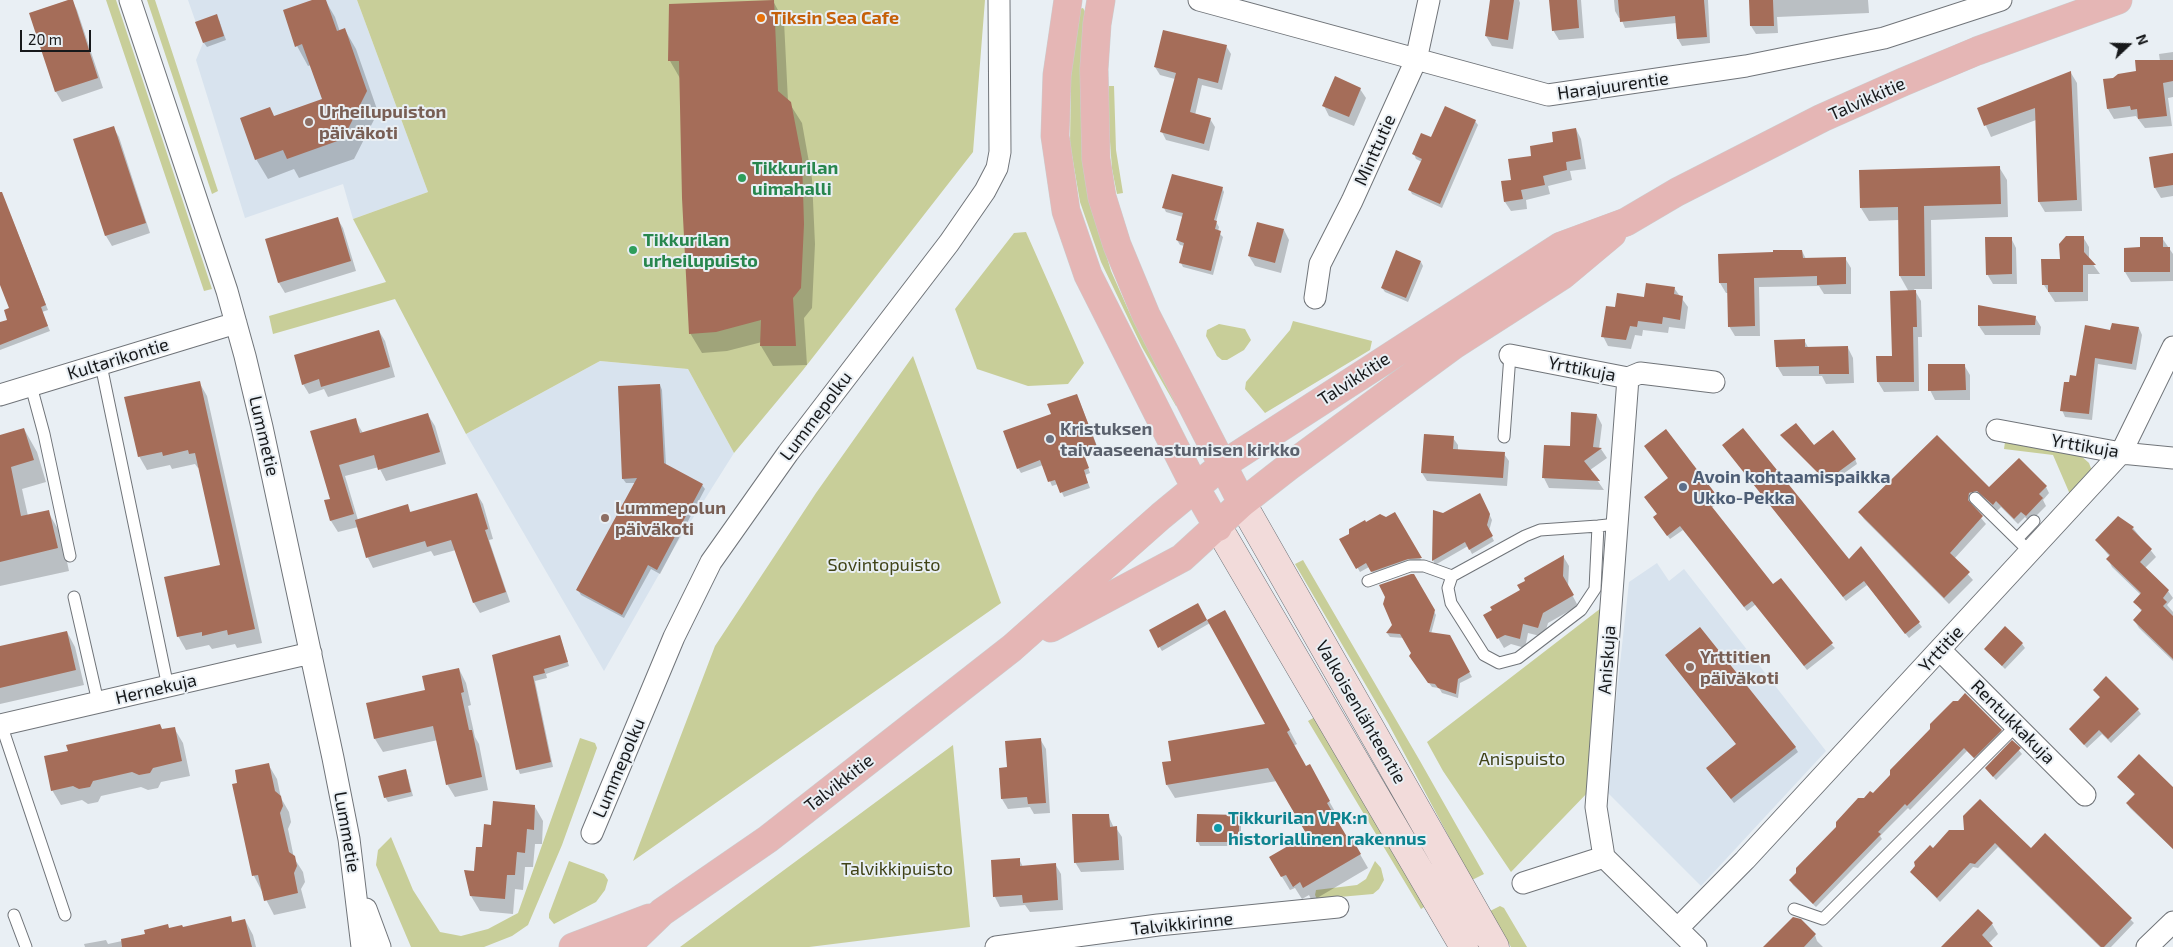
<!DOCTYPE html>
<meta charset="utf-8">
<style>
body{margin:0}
#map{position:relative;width:2173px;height:947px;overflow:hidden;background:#e9eff4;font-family:"Exo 2",sans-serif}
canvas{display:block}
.north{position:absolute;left:2103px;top:20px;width:50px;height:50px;-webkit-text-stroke:4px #e9eff4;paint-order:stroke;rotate:69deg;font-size:14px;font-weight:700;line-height:20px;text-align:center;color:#17191b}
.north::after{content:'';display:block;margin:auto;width:18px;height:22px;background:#17191b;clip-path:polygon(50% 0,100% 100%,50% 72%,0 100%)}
.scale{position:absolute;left:20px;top:30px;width:71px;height:22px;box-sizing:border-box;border:2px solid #17191b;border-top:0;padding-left:6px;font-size:15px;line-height:18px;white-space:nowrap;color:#17191b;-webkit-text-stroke:4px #e9eff4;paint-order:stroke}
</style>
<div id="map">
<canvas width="2173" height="947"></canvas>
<div class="north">N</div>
<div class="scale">20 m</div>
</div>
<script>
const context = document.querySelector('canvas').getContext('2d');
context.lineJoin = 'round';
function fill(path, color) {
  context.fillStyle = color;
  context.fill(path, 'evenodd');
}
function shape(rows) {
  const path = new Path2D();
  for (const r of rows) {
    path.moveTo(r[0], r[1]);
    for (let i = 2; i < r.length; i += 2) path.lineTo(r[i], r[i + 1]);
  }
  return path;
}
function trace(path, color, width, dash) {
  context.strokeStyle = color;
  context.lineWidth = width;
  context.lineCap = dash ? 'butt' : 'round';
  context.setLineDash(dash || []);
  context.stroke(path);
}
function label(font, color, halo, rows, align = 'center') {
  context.font = font + ' "Exo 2",sans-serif';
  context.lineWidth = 4;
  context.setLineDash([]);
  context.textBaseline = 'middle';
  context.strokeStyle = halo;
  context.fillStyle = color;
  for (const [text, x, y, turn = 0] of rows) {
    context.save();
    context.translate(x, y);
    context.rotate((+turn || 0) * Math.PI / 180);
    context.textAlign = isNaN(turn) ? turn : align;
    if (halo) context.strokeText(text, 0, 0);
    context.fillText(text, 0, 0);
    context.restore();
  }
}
const built = shape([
 [188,0,357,0,428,192,353,219,343,184,245,218,196,60,203,43],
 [600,361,688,369,734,453,674,548,604,671,466,434],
 [1657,563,1669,581,1684,569,1826,751,1701,886,1606,791,1629,582]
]);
const green = shape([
 [106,0,116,0,212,289,204,291],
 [147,0,155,0,218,191,212,194],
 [357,0,985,0,973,152,803,370,734,453,688,369,600,361,466,434,395,299,273,334,269,316,386,282,353,219,428,192],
 [1083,8,1087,15,1089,196,1111,271,1131,316,1182,402,1176,406,1142,347,1101,262,1080,202,1070,144,1071,75,1079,9],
 [1109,86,1114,86,1116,150,1123,193,1117,194,1112,169,1109,128],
 [1026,232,1084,363,1068,384,1028,386,977,369,955,309,1014,233],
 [1293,321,1372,341,1370,350,1265,413,1245,389,1246,382,1290,330],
 [1219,324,1245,329,1251,340,1244,350,1227,360,1222,360,1217,356,1206,336,1207,330],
 [913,356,1001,603,633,861,715,646,816,493],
 [2005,442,2080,455,2089,463,2092,471,2072,499,2053,455,2004,449],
 [1303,560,1420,761,1484,874,1472,880,1388,723,1295,564],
 [1605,605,1591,789,1511,872,1443,771,1427,742],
 [1315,717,1432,902,1421,909,1308,721],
 [580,738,595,743,597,748,562,845,528,925,512,936,484,947,411,947,376,865,378,850,391,837,413,890,440,932,461,936,488,929,518,913],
 [953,745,970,927,809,947,680,947],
 [569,861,604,874,608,880,605,890,596,902,554,924,549,918,549,914],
 [1375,861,1381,868,1384,880,1379,889,1373,894,1317,899,1315,895,1316,890,1357,885,1366,879],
 [1500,906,1504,908,1527,947,1511,947,1490,911]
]);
const shadow = shape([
 [72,0,77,10,103,88,62,102,56,92,30,14],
 [315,0,325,0,335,17,340,32,345,30,356,49,378,112,354,159,299,178,294,169,268,179,256,159,274,117,324,100,311,65,308,66,297,46],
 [1492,0,1519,0,1520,3,1513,49,1492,46,1486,36],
 [1550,0,1581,0,1584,38,1559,40,1553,30],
 [1614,0,1708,0,1710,43,1682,46,1678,39,1677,23,1625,28,1621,18,1619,18,1615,11],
 [1751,0,1871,0,1868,0,1869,13,1777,17,1778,33,1756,34,1751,26],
 [773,1,784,21,788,101,802,123,812,179,815,244,812,308,804,318,807,365,773,366,761,346,762,342,727,351,702,353,690,333,681,80,670,61],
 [219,20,226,40,207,47,204,43],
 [1226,46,1231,54,1222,90,1202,85,1195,115,1210,119,1215,127,1209,151,1166,140,1162,132,1175,79,1160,75,1155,67],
 [2173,52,2173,97,2168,98,2172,126,2145,128,2136,116,2114,119,2108,109,2114,79,2138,72,2160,61,2159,54],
 [2071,73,2077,83,2082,211,2045,212,2039,202,2036,120,1991,137,1978,108],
 [1360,89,1366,98,1354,126,1329,116,1324,106],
 [1475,121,1478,125,1442,208,1412,194,1410,190,1422,162,1416,159,1414,154,1432,139],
 [113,127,119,137,150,233,112,246,106,236,75,140],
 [1576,129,1581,139,1586,169,1570,171,1572,180,1548,186,1550,194,1526,200,1527,209,1511,211,1505,202,1512,181,1533,157],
 [2173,154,2173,196,2161,198,2155,188,2150,158],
 [1999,167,2007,180,2008,217,1931,220,1932,289,1914,289,1921,301,1922,337,1918,337,1919,391,1884,392,1878,382,1878,358,1893,357,1909,292,1900,276,1899,220,1869,221,1861,208],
 [1222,188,1224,192,1216,222,1219,227,1218,232,1223,237,1213,275,1183,267,1181,263,1185,246,1180,245,1177,240,1183,217,1166,212,1164,208],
 [0,214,11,216,48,310,42,312,50,331,0,350,0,324,9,320,10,309,0,282],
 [337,218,343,228,356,271,285,293,279,283,266,240],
 [1284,230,1289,240,1281,273,1255,266,1249,256],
 [2083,237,2089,247,2089,259,2100,274,2088,274,2088,301,2055,302,2044,285,2061,260],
 [2011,238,2016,248,2017,284,1993,284,1987,274],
 [2162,238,2173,254,2173,281,2131,282,2125,272,2142,249],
 [1802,251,1806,259,1845,258,1851,268,1851,294,1824,294,1819,286,1759,287,1760,336,1735,336,1729,326,1729,293,1726,293,1720,283],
 [1421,262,1423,266,1408,302,1385,292,1382,288],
 [1674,288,1688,307,1685,329,1669,327,1668,333,1643,330,1642,336,1635,335,1631,349,1608,346,1603,336,1616,309],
 [2035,317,2041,327,2040,335,1985,335,1979,326],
 [2139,328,2142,335,2136,370,2098,364,2092,420,2065,417,2062,410,2070,384,2111,331],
 [379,331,385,341,395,377,328,397,324,389,309,394,303,384],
 [1804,340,1809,349,1848,348,1853,358,1854,383,1826,384,1822,376,1783,376,1777,366],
 [1964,365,1970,375,1970,400,1935,400,1930,390],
 [199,382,207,396,262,643,237,648,235,644,212,649,209,645,186,650,178,636,221,566,200,467,198,468,195,464,172,469,170,465,147,470,139,456],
 [660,385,662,390,666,465,702,485,705,489,660,574,651,569,624,618,581,595,578,590,636,483,626,483,623,479],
 [1077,395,1099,451,1084,456,1090,473,1085,475,1090,488,1064,497,1058,484,1052,486,1043,465,1021,473,1018,468,1053,415],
 [428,415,435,426,446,464,386,481,379,467,345,476,358,520,408,506,411,513,477,494,483,504,493,539,489,540,510,602,480,613,474,603,456,550,434,556,431,551,373,568,368,558,358,527,338,532,331,521,331,500,312,432,355,420,363,433],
 [1597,415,1602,425,1599,449,1601,449,1607,458,1590,470,1604,490,1549,488,1544,478],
 [24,429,37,452,46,482,22,489,28,516,48,512,61,534,69,571,0,586,0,437],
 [1782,435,1855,459,1857,464,1829,484],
 [1453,438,1458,445,1458,450,1504,454,1509,461,1507,486,1427,481,1422,473],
 [1726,449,1848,561,1861,548,1922,627,1909,638,1867,585,1846,601],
 [2046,487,2049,493,2043,500,2046,506,2030,522,2025,517,2018,524,2001,507,1997,511,1982,497,1973,500,1971,506,1986,524,1954,559,1973,580,1949,604,1864,519,1860,513,1989,489],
 [1717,497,1719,502,1711,508,1773,586,1835,648,1807,670,1756,604,1747,611,1683,530,1670,539,1657,522],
 [1482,499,1492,520,1489,531,1494,541,1472,554,1468,546,1435,565,1433,560,1434,511,1443,514],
 [1395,514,1423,563,1375,576,1369,567,1360,572,1341,540,1366,524,1386,519],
 [2133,528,2156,557,2145,568,2168,591,2173,598,2167,605,2173,612,2173,661,2139,628,2134,620,2142,612,2135,602,2141,595,2112,567,2108,559,2110,557,2096,540],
 [1563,556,1569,566,1568,587,1578,606,1548,623,1544,637,1528,633,1525,648,1511,644,1504,648,1485,616,1522,591],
 [1414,575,1436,615,1431,634,1449,636,1472,677,1460,683,1458,698,1442,693,1439,688,1432,687,1413,661,1412,653,1404,638,1390,637,1387,633,1393,625],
 [1197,604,1207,621,1224,611,1297,744,1293,746,1306,768,1317,780,1337,815,1334,817,1346,839,1350,837,1368,868,1312,901,1309,895,1302,899,1295,888,1290,890,1270,857,1309,835,1277,781,1175,798,1167,785,1164,764,1173,762,1267,725,1210,623,1162,651,1150,631],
 [67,632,75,647,84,685,0,704,0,648],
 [560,637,569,666,546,674,547,678,535,681,553,767,520,774,518,769,493,656],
 [2022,644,2025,648,2005,669,1985,649],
 [459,669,466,683,471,705,468,706,475,737,479,744,488,790,455,797,447,784,438,740,383,752,375,739,368,704,426,691],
 [2094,690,2138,710,2141,714,2111,743,2102,734,2087,748,2070,729,2101,698],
 [174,728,183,743,190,776,161,782,158,788,148,790,141,787,101,796,98,802,88,804,82,800,61,805,52,790,70,752],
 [2001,730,2003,735,1977,761,1967,751,1910,810,1908,808,1880,836,1882,839,1816,907,1793,885,1790,880,1892,776],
 [1040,739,1046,749,1050,813,1034,814,1030,807,1008,809,1002,799,1008,769],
 [2012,742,2022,754,1996,780,1986,768],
 [1795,747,1798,752,1734,803,1707,769],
 [268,764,277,779,281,798,289,812,291,822,288,829,294,858,303,872,305,882,301,889,306,908,274,915,254,876,239,784],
 [406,770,413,796,388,802,385,797],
 [2119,777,2173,789,2173,849,2130,808,2127,803,2135,795],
 [535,807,543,821,542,844,535,844,533,867,525,867,523,890,515,889,513,914,480,911,471,896,475,872,492,826],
 [1108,815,1114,828,1116,828,1122,837,1124,870,1081,872,1075,862],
 [1238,816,1241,820,1241,846,1200,846,1198,842],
 [1965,831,2031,849,2045,835,2134,923,2111,947,2100,947,1998,847,1978,868,1973,867,1940,902,1911,872,1933,849],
 [1019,859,1023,867,1055,864,1061,874,1063,910,1030,912,1025,905,1000,907,995,897],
 [1978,910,1992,924,1998,934,1988,944,1990,947,1943,947],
 [230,918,233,923,245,920,253,935,256,947,85,947,84,944,106,940,108,944],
 [1801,921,1815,935,1817,941,1823,947,1771,947]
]);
const building = shape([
 [68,0,73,0,98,78,55,92,29,13],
 [312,0,326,0,337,31,345,28,367,91,343,139,287,159,283,150,255,160,240,118,270,107,274,116,322,99,302,44,295,47,283,10],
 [774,0,778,91,791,102,802,159,804,224,801,288,793,298,796,346,760,346,761,320,716,332,689,334,682,198,679,61,668,61,669,4],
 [1490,0,1514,0,1508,40,1485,36],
 [1549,0,1577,0,1579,28,1552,31],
 [1618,0,1704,0,1707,37,1677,39,1675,16,1620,22],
 [1749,0,1773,0,1774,26,1750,26],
 [217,14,224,36,203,43,195,22],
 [1163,30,1227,45,1218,83,1198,78,1190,112,1211,118,1204,144,1160,132,1176,73,1154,67],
 [2135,60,2173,60,2173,81,2163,83,2167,116,2138,119,2137,109,2131,110,2130,106,2107,109,2103,79,2113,78,2118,74,2136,71],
 [2071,71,2077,200,2038,202,2035,108,1984,126,1977,108],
 [1335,76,1361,88,1349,117,1322,106],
 [1445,106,1476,120,1440,204,1408,190,1422,159,1412,154,1421,133,1431,137],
 [114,126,146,223,105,236,73,139],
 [1576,128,1581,159,1566,162,1567,170,1543,176,1545,185,1521,190,1523,199,1504,202,1501,181,1511,180,1508,159,1531,156,1530,146,1553,142,1552,132],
 [2173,153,2173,185,2154,188,2149,157],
 [2000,166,2001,204,1924,206,1925,276,1899,276,1898,207,1860,208,1859,170],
 [1172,174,1223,187,1214,220,1217,221,1215,229,1221,231,1211,271,1179,263,1184,243,1176,240,1183,213,1162,208],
 [0,192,2,192,46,305,41,307,48,326,0,345,0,322,7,320,4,310,9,308,0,285],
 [338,217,351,261,278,283,265,239],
 [1257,222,1284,229,1275,263,1248,256],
 [2066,236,2084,236,2084,252,2096,265,2083,265,2083,292,2048,292,2048,285,2042,285,2041,259,2060,259,2059,244],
 [1985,237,2012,237,2012,274,1986,275],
 [2140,237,2163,237,2163,247,2170,247,2170,272,2124,272,2124,248,2140,247],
 [1396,250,1421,261,1406,298,1381,288],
 [1773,250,1802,250,1803,258,1846,257,1846,284,1817,285,1817,276,1754,278,1755,326,1728,327,1727,283,1719,283,1718,254,1773,252],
 [1646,283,1675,287,1674,294,1683,296,1680,320,1663,317,1662,324,1638,321,1637,327,1630,326,1626,340,1601,337,1606,306,1615,307,1617,293,1644,297],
 [1916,290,1917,327,1913,327,1914,382,1877,382,1876,356,1892,356,1890,291],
 [1978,305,2036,316,2035,325,1978,326],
 [2112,323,2139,327,2132,364,2095,358,2089,414,2060,411,2064,382,2069,382,2070,375,2076,376,2085,325,2110,330],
 [379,330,390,367,321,387,319,379,302,385,294,355],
 [1805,339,1805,347,1848,346,1849,374,1819,374,1819,366,1776,367,1774,340],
 [1928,364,1965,364,1966,390,1928,391],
 [200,381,255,629,228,635,227,630,202,636,202,632,177,637,164,577,220,565,195,453,189,454,188,450,163,456,162,452,138,457,124,397],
 [660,384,664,463,703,484,657,570,648,565,622,615,576,590,637,478,622,479,618,386],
 [1077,394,1097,447,1083,452,1089,468,1084,470,1088,483,1060,493,1055,480,1048,482,1040,460,1017,469,1003,431,1051,414,1047,404],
 [1571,412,1597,414,1593,447,1602,448,1584,461,1600,481,1542,478,1544,445,1570,446],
 [428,413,440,452,378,470,374,455,339,465,354,514,330,521,324,500,330,499,310,431,356,418,360,433],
 [1796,423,1814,445,1833,430,1856,459,1826,481,1780,435],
 [24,428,34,460,11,467,21,516,49,510,58,548,0,562,0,435],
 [1743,428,1849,559,1861,546,1920,622,1905,634,1864,581,1843,597,1722,445],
 [1666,429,1718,497,1709,503,1773,584,1781,578,1833,643,1804,666,1752,601,1744,607,1680,526,1667,536,1653,517,1657,514,1644,497,1668,478,1644,446],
 [1424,434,1454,436,1453,449,1505,452,1503,478,1421,473],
 [1937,435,1989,487,2019,458,2047,486,2039,494,2043,498,2026,516,2021,512,2014,519,1996,501,1993,505,1977,491,1969,493,1968,500,1983,516,1950,553,1970,572,1944,598,1858,512],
 [477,493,488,529,485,530,506,592,473,603,451,540,427,547,425,541,366,558,355,520,408,504,410,512],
 [1480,493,1490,514,1487,525,1493,536,1469,550,1465,542,1432,561,1433,510,1443,513],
 [1395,512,1422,558,1408,559,1371,572,1366,563,1356,569,1339,539,1349,534,1349,529,1365,520,1366,522,1380,514,1386,517],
 [2118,516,2134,527,2132,529,2152,549,2140,562,2169,590,2163,598,2167,602,2163,606,2173,616,2173,659,2133,620,2142,610,2133,602,2141,593,2106,559,2110,555,2095,540],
 [1564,555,1563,576,1574,595,1543,613,1538,628,1523,624,1520,639,1505,635,1497,639,1483,615,1492,610,1490,607,1520,590,1517,585,1525,581,1524,578],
 [1411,574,1414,574,1435,610,1429,632,1450,635,1470,672,1458,679,1456,694,1438,688,1435,684,1428,683,1409,656,1411,653,1400,634,1386,633,1392,625,1383,604,1385,597,1379,585],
 [1198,603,1207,620,1158,648,1149,630],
 [1225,610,1290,730,1287,732,1306,766,1310,764,1330,801,1327,803,1347,837,1350,835,1361,854,1303,888,1300,882,1293,887,1286,875,1281,877,1269,857,1307,835,1268,768,1166,785,1162,762,1171,761,1168,741,1265,724,1207,620],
 [2005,626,2023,643,2002,666,1984,649],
 [1700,627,1796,747,1731,799,1706,768,1736,744,1665,655],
 [67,631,76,670,0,688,0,646],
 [560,635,568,662,544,669,545,673,533,676,551,762,516,770,492,655],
 [459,668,464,692,461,693,469,730,472,730,482,777,446,785,433,726,374,739,366,703,425,690,422,676],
 [2106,676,2139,709,2108,739,2099,730,2084,745,2069,729,2100,697,2093,690],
 [1965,693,2002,730,1974,758,1964,748,1907,806,1905,804,1878,832,1881,834,1813,904,1789,880,1796,873,1796,868,1836,827,1836,822,1858,798,1864,798,1870,791,1873,793,1890,775,1890,770,1930,729,1930,724,1953,701,1958,701],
 [160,724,162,729,175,727,182,761,153,768,150,773,139,775,132,772,93,781,90,787,79,789,73,786,51,791,44,756,68,751,66,745],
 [1041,738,1046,803,1028,804,1027,797,1001,799,999,768,1007,767,1005,741],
 [2012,740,2021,748,1993,777,1985,768],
 [2139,754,2173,787,2173,849,2126,803,2135,794,2117,777],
 [269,763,275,791,281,796,283,806,280,813,289,852,295,856,297,866,294,873,298,893,264,901,258,875,252,876,232,784,237,783,235,770],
 [406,769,411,792,384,798,378,776],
 [1980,799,2031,848,2045,833,2132,918,2104,947,2101,947,1995,843,1975,864,1970,863,1937,898,1910,872,1915,866,1914,862,1930,845,1933,848,1949,830,1964,830,1963,816],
 [493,801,535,805,534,830,527,829,525,853,517,852,515,875,507,875,505,899,470,896,464,870,474,871,476,847,482,847,484,824,491,825],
 [1072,814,1109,814,1110,827,1117,826,1119,860,1074,863],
 [1197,814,1239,815,1239,842,1196,842],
 [1020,858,1020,866,1056,863,1058,900,1023,903,1022,895,993,897,991,860],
 [1978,909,1993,923,1982,935,1993,947,1941,947],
 [231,916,232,922,245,919,252,947,122,947,121,939,145,934,144,930,168,924,169,928,182,925,183,927],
 [1793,917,1801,919,1816,934,1804,947,1763,947]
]);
const service = shape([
 [101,365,168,687],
 [31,386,44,434,70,556],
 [1504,437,1510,355],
 [1975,498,2030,552],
 [1598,526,1595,589,1581,610,1518,658,1499,663,1484,655,1451,603,1448,588,1452,576,1525,536,1540,530,1598,526,1617,524],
 [2017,539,2034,521],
 [1368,581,1410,566,1424,566,1452,576],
 [74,597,98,702],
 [1,724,65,915],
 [1794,909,1823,919,2016,726],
 [14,915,26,947]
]);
const minor = shape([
 [130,0,227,291,245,356,262,427,333,758,349,839,362,947],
 [1199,0,1548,95,1746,66,1884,38,2001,0],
 [1315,298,1320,264,1352,201,1416,60,1429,0],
 [1510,355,1628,378,1640,373,1714,382],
 [0,395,236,323],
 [1997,430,2121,453,2173,458],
 [1940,650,2085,795],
 [0,725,311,653],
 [592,833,674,637,711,562,788,453,949,243,985,191,997,168,1000,152,999,0],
 [1604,857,1596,807,1628,378],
 [1604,857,1696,947],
 [1523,883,1604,857],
 [366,909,380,947],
 [1678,928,1745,860,2121,453,2173,347],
 [996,947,1158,925,1338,907],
 [2147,947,2173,922]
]);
const secondary = shape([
 [1242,503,1495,947],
 [1218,527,1464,947]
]);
const primary = shape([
 [1068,0,1057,75,1055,136,1066,211,1088,275,1195,487,1218,527],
 [1101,0,1097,24,1094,69,1096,159,1102,197,1117,245,1146,315,1242,503],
 [1051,628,1182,558,1242,503,1288,467,1454,345,1563,275,1612,234],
 [573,947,649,918],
 [626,947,662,912,768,839,1012,648,1161,516,1224,464,1561,246,1626,222,1677,192,1822,118,1903,82,1977,51,2118,0]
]);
const markers = [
 [761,18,5,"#e8710a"],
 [309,122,5,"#8d6e63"],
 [742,178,5,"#2e9e5b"],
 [633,250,5,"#2e9e5b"],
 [1050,439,5,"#6b7280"],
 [1683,487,5,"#5c6f8a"],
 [605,518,5,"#8d6e63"],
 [1690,667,5,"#8d6e63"],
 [1218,828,5,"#0f9aa8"]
];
const foodNames = [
 ["Tiksin Sea Cafe",771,18]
];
const streetNames = [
 ["Harajuurentie",1613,86,-8],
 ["Talvikkitie",1867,99,-24],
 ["Minttutie",1375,150,-66],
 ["Kultarikontie",118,359,-17],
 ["Yrttikuja",1582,369,11],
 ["Talvikkitie",1354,379,-33],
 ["Lummepolku",816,416,-53],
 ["Lummetie",264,436,77],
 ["Yrttikuja",2085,446,10],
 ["Yrttitie",1941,649,-47],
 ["Aniskuja",1607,660,-86],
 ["Hernekuja",156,689,-13],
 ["Valkoisenlähteentie",1361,712,60],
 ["Rentukkakuja",2013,722,45],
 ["Lummepolku",619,768,-67],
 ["Talvikkitie",839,783,-38],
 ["Lummetie",347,832,80],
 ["Talvikkirinne",1182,924,-6]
];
const educationNames = [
 ["Urheilupuiston",319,112],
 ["päiväkoti",319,133],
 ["Lummepolun",615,508],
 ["päiväkoti",615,529],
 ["Yrttitien",1700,657],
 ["päiväkoti",1700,678]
];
const leisureNames = [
 ["Tikkurilan",752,168],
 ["uimahalli",752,189],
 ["Tikkurilan",643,240],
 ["urheilupuisto",643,261]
];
const worshipNames = [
 ["Kristuksen",1060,429],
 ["taivaaseenastumisen kirkko",1060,450]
];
const serviceNames = [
 ["Avoin kohtaamispaikka",1693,477],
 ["Ukko-Pekka",1693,498]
];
const parkNames = [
 ["Sovintopuisto",884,565],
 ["Anispuisto",1522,759],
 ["Talvikkipuisto",897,869]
];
const cultureNames = [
 ["Tikkurilan VPK:n",1228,818],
 ["historiallinen rakennus",1228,839]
];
fill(built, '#d8e3ee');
fill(green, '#c8ce99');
fill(shadow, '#0003');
fill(building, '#a56d59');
trace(service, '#707479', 13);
trace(minor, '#707479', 23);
trace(secondary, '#707479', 29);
trace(primary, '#cccccd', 29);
trace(service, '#fff', 11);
trace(minor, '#fff', 21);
trace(secondary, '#f2dbda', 28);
trace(primary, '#e5b6b5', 28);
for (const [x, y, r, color] of markers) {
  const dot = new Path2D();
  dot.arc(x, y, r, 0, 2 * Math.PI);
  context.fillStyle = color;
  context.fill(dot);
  trace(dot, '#e9eff4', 2);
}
label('bold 18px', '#c56008', '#e9eff4', foodNames, 'left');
label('18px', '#17191b', '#e9eff4', streetNames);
label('bold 18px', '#785e54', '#e9eff4', educationNames, 'left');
label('bold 18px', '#27864d', '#e9eff4', leisureNames, 'left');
label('bold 18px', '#5b616d', '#e9eff4', worshipNames, 'left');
label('bold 18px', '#4e5e75', '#e9eff4', serviceNames, 'left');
label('18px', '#404317', '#e9eff4', parkNames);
label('bold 18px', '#0d838f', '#e9eff4', cultureNames, 'left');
</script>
